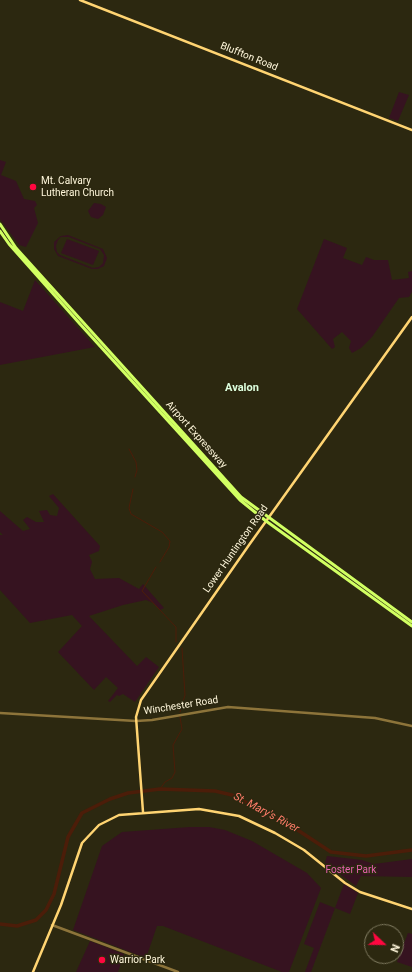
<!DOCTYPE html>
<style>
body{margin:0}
#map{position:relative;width:412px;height:972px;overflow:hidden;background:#2c2810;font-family:Roboto,sans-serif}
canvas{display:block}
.north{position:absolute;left:364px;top:924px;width:40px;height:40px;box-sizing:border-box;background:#2c2810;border:1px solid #807b61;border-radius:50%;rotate:112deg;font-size:11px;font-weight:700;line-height:16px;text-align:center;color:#fff7db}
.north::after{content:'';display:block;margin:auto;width:14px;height:18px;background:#ff0740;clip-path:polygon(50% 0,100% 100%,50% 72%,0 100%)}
</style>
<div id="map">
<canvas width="412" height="972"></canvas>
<div class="north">N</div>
</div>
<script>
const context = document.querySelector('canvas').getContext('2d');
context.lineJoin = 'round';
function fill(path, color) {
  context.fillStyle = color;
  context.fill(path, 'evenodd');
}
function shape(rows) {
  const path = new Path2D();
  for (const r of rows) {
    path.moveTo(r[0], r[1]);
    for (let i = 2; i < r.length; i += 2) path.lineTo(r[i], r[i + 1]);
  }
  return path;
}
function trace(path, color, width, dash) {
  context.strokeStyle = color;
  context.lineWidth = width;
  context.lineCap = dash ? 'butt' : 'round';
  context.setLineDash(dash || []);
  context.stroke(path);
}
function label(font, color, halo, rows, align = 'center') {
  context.font = font + ' Roboto,sans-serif';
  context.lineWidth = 3;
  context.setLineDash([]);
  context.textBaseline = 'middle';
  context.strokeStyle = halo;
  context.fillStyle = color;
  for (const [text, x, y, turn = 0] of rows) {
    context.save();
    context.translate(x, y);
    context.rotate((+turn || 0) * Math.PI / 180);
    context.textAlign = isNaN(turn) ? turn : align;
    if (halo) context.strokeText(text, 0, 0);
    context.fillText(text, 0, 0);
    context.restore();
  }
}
const green = shape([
 [399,92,409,95,398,121,389,118],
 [0,160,6,162,1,175,16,181,24,199,35,201,37,205,34,208,38,223,26,247,19,245,0,219],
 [94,203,101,204,106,207,103,215,98,219,91,217,88,211],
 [68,235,103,249,107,258,104,266,98,269,92,269,58,256,54,249,54,242,61,236],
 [61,237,69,237,100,249,104,255,103,263,99,267,93,268,60,255,57,252,56,246,58,240],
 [67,239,99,251,93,265,61,253],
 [324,239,347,248,343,258,362,265,366,257,374,260,388,260,392,280,409,278,408,272,412,271,412,292,409,297,399,298,372,337,361,348,352,353,349,348,351,341,342,332,333,339,335,347,332,349,297,309],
 [35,280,95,347,0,365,0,302,23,311],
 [53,494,100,546,99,551,89,555,92,562,90,569,95,579,119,578,139,589,143,584,164,608,160,610,153,603,146,600,123,605,89,616,137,666,146,657,159,667,135,702,123,694,119,696,117,695,110,702,108,701,118,688,106,677,94,690,58,652,82,626,72,615,30,623,0,590,0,535,3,535,0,532,0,511,23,531,30,529,23,520,27,517,36,522,44,522,39,511,47,510,50,515,57,516,59,508,49,496],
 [190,827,209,827,225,830,252,841,307,873,321,888,289,972,282,972,163,926,157,926,146,958,73,930,102,846,122,832],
 [327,856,362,860,374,864,412,859,412,877,361,876,356,886,325,863],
 [344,884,358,893,350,914,335,908,311,972,305,972,314,948,304,944,320,902,335,908],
 [408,933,412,934,412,967,397,962],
 [90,941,124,954,118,972,76,972]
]);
const stream = shape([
 [129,449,136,462,137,470,135,477],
 [133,489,129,508,131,514,162,532,170,541,169,547,160,562],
 [156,567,142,591,176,627,176,642],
 [180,712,185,695,182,648],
 [160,789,165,782,172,778,175,772,173,745,182,729,180,717]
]);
const river = shape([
 [0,924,17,926,36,920,46,910,54,894,68,837,82,813,110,799,128,793,160,789,215,791,232,795,290,825,331,852,366,856,412,850]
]);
const tertiary = shape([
 [0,713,136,721,152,720,228,707,375,718,412,726],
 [52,925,178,972]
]);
const secondary = shape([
 [80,0,412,130],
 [143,812,136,717,141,700,249,545,412,317],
 [33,972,61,905,82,843,99,825,119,815,199,809,239,816,275,833,304,850,345,883,360,892,412,909]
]);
const primary = shape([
 [0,224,16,248,241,497,412,622],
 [0,231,9,244,80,324,240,500,266,521,412,626]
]);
const markers = [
 [33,187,4,"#ff0740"],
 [102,960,4,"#ff0740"]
];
const streetNames = [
 ["Bluffton Road",249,57,22],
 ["Airport Expressway",196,435,48],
 ["Lower Huntington Road",236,549,-55],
 ["Winchester Road",181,706,-9]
];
const poiNames = [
 ["Mt. Calvary",41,181],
 ["Lutheran Church",41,193],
 ["Warrior Park",110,960]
];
const parkNames = [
 ["Foster Park",351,870]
];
const neighbourhoodNames = [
 ["Avalon",242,388]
];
const waterNames = [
 ["St. Mary's River",266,813,28]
];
fill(green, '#361320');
trace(stream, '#4c1d09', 1);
trace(river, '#4c1d09', 3.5);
trace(tertiary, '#8d743a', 2.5);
trace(secondary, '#ffd472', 2.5);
trace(primary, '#d1ff62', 3);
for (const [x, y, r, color] of markers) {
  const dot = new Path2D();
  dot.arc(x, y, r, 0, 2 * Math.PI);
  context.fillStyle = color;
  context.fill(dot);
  trace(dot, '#2c2810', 1.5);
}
label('10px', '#fff7db', '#2c2810', streetNames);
label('10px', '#fff7db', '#2c2810', poiNames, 'left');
label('10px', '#e561ae', '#2c2810', parkNames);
label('bold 11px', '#ddffde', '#2c2810', neighbourhoodNames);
label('italic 11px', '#ff7d69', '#2c2810', waterNames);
</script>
